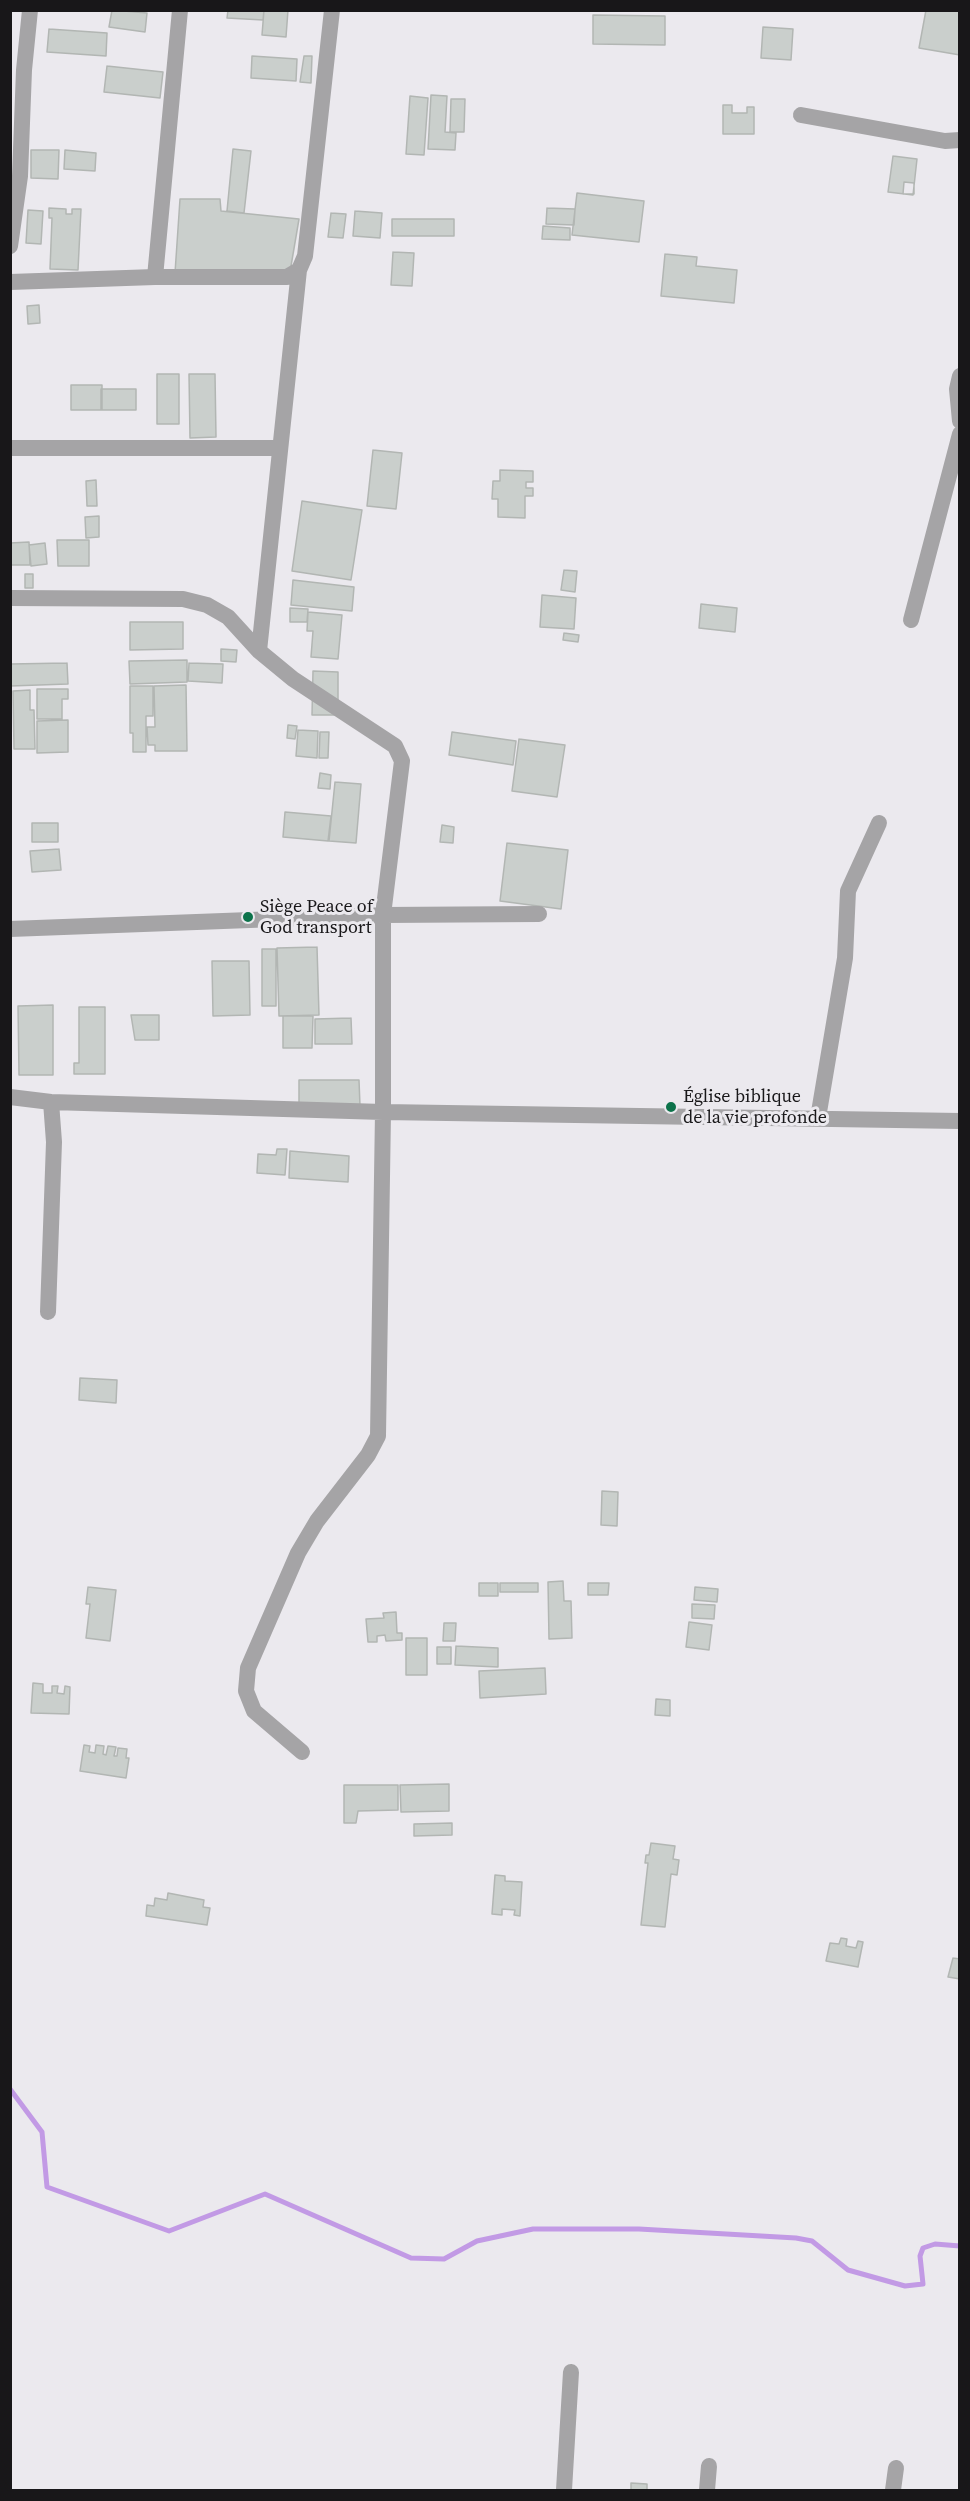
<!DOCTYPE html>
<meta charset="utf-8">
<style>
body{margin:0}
#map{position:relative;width:970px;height:2501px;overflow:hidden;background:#ebe9ee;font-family:"Source Serif 4",serif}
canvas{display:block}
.frame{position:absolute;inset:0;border:12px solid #181719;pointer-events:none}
</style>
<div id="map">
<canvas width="970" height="2501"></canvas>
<div class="frame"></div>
</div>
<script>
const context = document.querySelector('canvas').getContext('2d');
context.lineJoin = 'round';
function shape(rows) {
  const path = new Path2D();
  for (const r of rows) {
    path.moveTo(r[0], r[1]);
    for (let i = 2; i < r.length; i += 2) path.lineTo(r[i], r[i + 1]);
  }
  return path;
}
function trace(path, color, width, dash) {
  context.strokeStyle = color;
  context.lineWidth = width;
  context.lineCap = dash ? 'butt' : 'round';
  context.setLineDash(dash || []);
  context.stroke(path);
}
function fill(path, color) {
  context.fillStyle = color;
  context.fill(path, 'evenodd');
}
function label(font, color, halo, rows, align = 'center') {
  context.font = font + ' "Source Serif 4",serif';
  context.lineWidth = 6;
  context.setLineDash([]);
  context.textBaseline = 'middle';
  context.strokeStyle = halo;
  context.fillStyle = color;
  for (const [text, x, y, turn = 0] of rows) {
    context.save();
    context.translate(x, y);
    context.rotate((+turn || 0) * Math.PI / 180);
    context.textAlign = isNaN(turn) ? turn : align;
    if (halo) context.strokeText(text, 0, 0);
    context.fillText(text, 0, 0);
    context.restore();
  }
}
const stream = shape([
 [10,2089,42,2132,47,2187,169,2231,265,2194,411,2258,444,2259,477,2241,533,2229,639,2229,796,2238,812,2241,848,2270,905,2286,923,2284,920,2256,923,2248,935,2244,960,2246]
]);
const building = shape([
 [112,10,147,13,145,32,109,27,112,10],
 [228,10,264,10,263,20,227,18,228,10],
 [264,10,288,10,286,37,262,35,264,10],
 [926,10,960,10,960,55,919,48,926,10],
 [593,15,665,16,665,45,593,44,593,15],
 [763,27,793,29,791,60,761,58,763,27],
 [49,29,107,33,106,56,47,52,49,29],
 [252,56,297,59,296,81,251,78,252,56],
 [304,56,312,56,311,83,300,82,304,56],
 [107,66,163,72,160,98,104,92,107,66],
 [431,95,447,96,445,132,456,133,455,150,428,149,431,95],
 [410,96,428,98,424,155,406,154,410,96],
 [451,99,465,99,464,132,450,132,451,99],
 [723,105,732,105,732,113,747,113,747,107,754,107,754,134,723,134,723,105],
 [233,149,251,151,244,213,227,211,233,149],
 [31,150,59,150,58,179,31,178,31,150],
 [65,150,96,153,95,171,64,169,65,150],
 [893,156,917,159,913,195,888,192,893,156],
 [904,182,914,183,914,194,903,194,904,182],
 [577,193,644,201,639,242,572,235,577,193],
 [180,199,220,199,221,211,299,219,290,272,175,273,180,199],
 [49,208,66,209,66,214,72,214,72,209,81,209,78,270,50,269,52,218,49,218,49,208],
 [547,208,575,209,574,225,546,224,547,208],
 [28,210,43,211,41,244,26,243,28,210],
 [355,211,382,213,380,238,353,236,355,211],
 [331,213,346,214,343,238,328,237,331,213],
 [392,219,454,219,454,236,392,236,392,219],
 [543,226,570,228,570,240,542,239,543,226],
 [393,252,414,253,412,286,391,285,393,252],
 [665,254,697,257,696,266,737,270,734,303,661,296,665,254],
 [39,305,40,323,28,324,27,306,39,305],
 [157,374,179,374,179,424,157,424,157,374],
 [189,374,215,374,216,437,190,438,189,374],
 [71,385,102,385,102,410,71,410,71,385],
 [101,389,136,389,136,410,101,410,101,389],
 [373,450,402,453,396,509,367,506,373,450],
 [500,470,533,471,533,482,526,482,526,488,533,488,533,496,525,496,525,518,498,517,498,499,492,499,493,481,500,481,500,470],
 [96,480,97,506,87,506,86,481,96,480],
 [302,501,362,510,351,580,292,571,302,501],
 [99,516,99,537,86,538,85,517,99,516],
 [57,540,89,540,89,566,58,566,57,540],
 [29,542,30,565,10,565,10,543,29,542],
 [45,543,47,564,31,566,29,545,45,543],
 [564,570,577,571,575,592,561,590,564,570],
 [25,574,33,574,33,588,25,588,25,574],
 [293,580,354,587,352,611,291,605,293,580],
 [542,595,576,598,574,629,540,627,542,595],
 [701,604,737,608,735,632,699,628,701,604],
 [290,608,308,609,307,622,290,622,290,608],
 [308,612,342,615,338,659,311,657,313,631,307,631,308,612],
 [130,622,183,622,183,649,130,650,130,622],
 [564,633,579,635,578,642,563,640,564,633],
 [221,649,237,650,236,662,221,661,221,649],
 [187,660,187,682,130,684,129,661,187,660],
 [67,663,68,684,10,686,10,664,67,663],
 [189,663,223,664,222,683,188,681,189,663],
 [313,671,338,672,338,715,312,715,313,671],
 [186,685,187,751,155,751,155,745,148,745,147,727,155,727,154,686,186,685],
 [130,686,153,686,153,716,146,716,146,752,133,752,133,733,130,733,130,686],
 [37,689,68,689,68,699,62,699,62,719,37,719,37,689],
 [30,690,30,710,34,710,35,749,14,749,13,691,30,690],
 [68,720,68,752,37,753,37,721,68,720],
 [288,725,297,726,295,739,287,738,288,725],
 [298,730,318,731,317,758,296,756,298,730],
 [320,732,329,732,328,758,319,758,320,732],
 [452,732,516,741,513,765,449,755,452,732],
 [519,739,565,745,557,797,512,791,519,739],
 [320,773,331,775,330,789,318,788,320,773],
 [335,782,361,784,356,843,329,841,335,782],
 [285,812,331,816,328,841,283,837,285,812],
 [32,823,58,823,58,842,32,842,32,823],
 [442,825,454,827,453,843,440,842,442,825],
 [507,843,568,850,561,909,500,901,507,843],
 [59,849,61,870,32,872,30,851,59,849],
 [317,947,319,1015,279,1016,277,948,317,947],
 [262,949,276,949,276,1006,262,1006,262,949],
 [212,961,249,961,250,1015,213,1016,212,961],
 [53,1005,53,1075,19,1075,18,1006,53,1005],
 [79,1007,105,1007,105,1074,74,1074,74,1063,79,1063,79,1007],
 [131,1015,159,1015,159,1040,135,1040,131,1015],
 [283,1016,313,1016,312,1048,283,1048,283,1016],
 [351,1018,352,1044,315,1044,315,1019,351,1018],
 [299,1080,359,1080,360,1106,299,1106,299,1080],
 [277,1149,287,1149,285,1175,257,1173,258,1154,276,1155,277,1149],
 [290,1151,349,1156,348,1182,289,1178,290,1151],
 [80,1378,117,1380,116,1403,79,1400,80,1378],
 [602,1491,618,1492,617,1526,601,1525,602,1491],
 [563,1581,564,1601,571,1601,572,1638,549,1639,548,1582,563,1581],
 [479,1583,498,1583,498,1596,479,1596,479,1583],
 [500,1583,538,1583,538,1592,500,1592,500,1583],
 [588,1583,609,1583,608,1595,588,1595,588,1583],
 [88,1587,116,1590,110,1641,86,1638,90,1604,86,1604,88,1587],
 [695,1587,718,1589,717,1602,694,1600,695,1587],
 [692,1604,715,1605,714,1619,692,1618,692,1604],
 [396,1612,397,1633,402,1633,402,1640,386,1641,385,1635,377,1636,377,1642,368,1642,366,1619,384,1618,383,1613,396,1612],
 [689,1622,712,1625,709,1650,686,1647,689,1622],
 [444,1623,456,1623,455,1641,443,1641,444,1623],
 [406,1638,427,1638,427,1675,406,1675,406,1638],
 [456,1646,498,1648,498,1667,455,1665,456,1646],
 [437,1647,451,1647,451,1664,437,1664,437,1647],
 [545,1668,546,1694,480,1698,479,1671,545,1668],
 [33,1683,43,1684,43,1693,52,1693,52,1686,58,1686,57,1693,64,1694,65,1686,70,1687,69,1714,31,1713,33,1683],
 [656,1699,670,1700,670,1716,655,1715,656,1699],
 [84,1745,90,1746,89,1752,95,1753,96,1745,104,1746,103,1754,106,1755,108,1746,116,1747,114,1756,117,1756,118,1748,127,1749,126,1758,129,1758,126,1778,80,1771,84,1745],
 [449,1784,449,1811,401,1812,400,1785,449,1784],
 [344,1785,398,1785,398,1810,358,1811,356,1823,344,1823,344,1785],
 [452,1823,452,1835,414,1836,414,1824,452,1823],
 [651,1843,675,1846,673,1859,679,1860,677,1875,671,1874,665,1927,641,1925,648,1863,645,1863,646,1855,649,1855,651,1843],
 [495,1875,505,1876,505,1881,522,1882,520,1916,514,1915,515,1910,502,1909,502,1915,492,1914,495,1875],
 [168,1893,204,1900,203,1907,210,1908,207,1925,146,1916,147,1905,154,1906,155,1898,167,1900,168,1893],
 [841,1938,847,1939,846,1946,856,1948,858,1941,863,1942,858,1967,826,1961,830,1943,839,1944,841,1938],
 [953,1958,960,1959,960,1979,948,1977,953,1958],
 [631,2483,647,2484,647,2490,631,2490,631,2483]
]);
const street = shape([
 [801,115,945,141,960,140],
 [10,246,20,176,24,70,30,10],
 [155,277,180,10],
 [10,282,155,277,287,277,299,270,305,256,332,10],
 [960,376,957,389,960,421],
 [10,448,280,448],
 [10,598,183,599,207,605,228,617,259,651,293,679,395,746,402,761,383,915,383,1112,378,1436,368,1455,317,1521,298,1553,248,1668,246,1691,254,1711,302,1752],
 [911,620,960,434],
 [259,651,299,270],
 [10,929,383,915,539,914],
 [10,1097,51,1102,383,1112,960,1121],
 [818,1118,845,958,848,891,879,823],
 [48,1312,54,1142,51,1102],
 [564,2490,571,2372],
 [707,2490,709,2466],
 [893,2490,896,2468]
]);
const markers = [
 [248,917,6,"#0c724a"],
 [671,1107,6,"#0c724a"]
];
const poiNames = [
 ["Siège Peace of",260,907],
 ["God transport",260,928],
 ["Église biblique",683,1097],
 ["de la vie profonde",683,1118]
];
trace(stream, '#c29ae5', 5);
fill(building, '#cacfcc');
trace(building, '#b2b6b3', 1.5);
trace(street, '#a5a4a6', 16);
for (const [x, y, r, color] of markers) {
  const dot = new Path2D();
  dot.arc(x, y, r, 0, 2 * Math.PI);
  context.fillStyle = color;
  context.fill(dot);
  trace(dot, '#ebe9ee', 2);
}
label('18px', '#181719', '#ebe9ee', poiNames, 'left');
</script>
